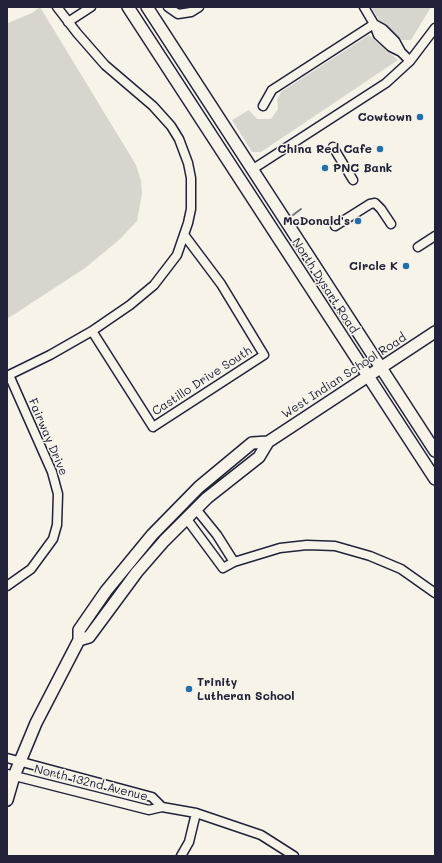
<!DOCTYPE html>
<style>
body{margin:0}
#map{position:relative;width:442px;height:863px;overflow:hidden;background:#f7f3e8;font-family:Mali,sans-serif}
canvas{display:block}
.frame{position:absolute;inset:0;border:8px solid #22223b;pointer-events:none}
</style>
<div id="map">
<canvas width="442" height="863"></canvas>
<div class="frame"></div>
</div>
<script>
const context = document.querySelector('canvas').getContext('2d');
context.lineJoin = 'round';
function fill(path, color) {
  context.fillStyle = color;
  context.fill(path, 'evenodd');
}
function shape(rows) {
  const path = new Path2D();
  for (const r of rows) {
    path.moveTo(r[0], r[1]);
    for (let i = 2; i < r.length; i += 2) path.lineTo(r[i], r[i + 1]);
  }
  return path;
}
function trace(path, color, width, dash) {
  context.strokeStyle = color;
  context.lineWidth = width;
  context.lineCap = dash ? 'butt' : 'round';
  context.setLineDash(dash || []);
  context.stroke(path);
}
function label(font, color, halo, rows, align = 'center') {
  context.font = font + ' Mali,sans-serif';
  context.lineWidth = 3;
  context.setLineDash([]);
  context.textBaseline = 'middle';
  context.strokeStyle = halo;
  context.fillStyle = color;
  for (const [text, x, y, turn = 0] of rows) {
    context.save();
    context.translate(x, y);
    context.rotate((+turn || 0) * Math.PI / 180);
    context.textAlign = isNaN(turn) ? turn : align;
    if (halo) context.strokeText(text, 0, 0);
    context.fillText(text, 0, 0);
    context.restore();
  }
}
const green = shape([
 [40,7,136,165,141,181,142,194,137,221,119,240,85,268,7,319,7,22,8,23,32,13],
 [371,7,431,7,411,40,399,40,381,23],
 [369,35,398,60,261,152,252,152,232,120,249,110,257,119,271,119,278,109,277,100,281,92]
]);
const stream = shape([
 [293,215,301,209]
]);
const minor = shape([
 [168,7,178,14,191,12,199,7],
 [364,7,374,24,378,35,391,47,401,52],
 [68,22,91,7],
 [374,24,383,29,395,41,401,52,410,61],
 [263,106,272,90,374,24],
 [333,147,353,180],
 [253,169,386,83,410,61,435,28],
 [335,226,370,204,375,203,381,209,391,224],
 [418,247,435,236],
 [92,331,153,427,264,355,221,284,185,236],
 [7,376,50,355,92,331,130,305,154,285,177,255,188,223,191,209,191,178,188,163,179,139,171,126,153,106,105,65,77,33,57,7],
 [196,509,217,535,234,562],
 [186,518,223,568,234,562,280,548,307,545,335,546,370,556,401,569,435,593],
 [7,586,31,569,53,539,57,525,58,494,52,472,9,375],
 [7,758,152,797,162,807],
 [7,774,149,810,162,807,196,813,261,835,294,856],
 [181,856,189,842,196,813]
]);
const major = shape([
 [128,7,435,479],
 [147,7,435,451],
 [79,640,89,637,137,572,164,541,207,498,259,457,268,442,435,332],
 [7,800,14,776,36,723,79,640,79,630,106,591,152,535,199,487,252,443,268,442]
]);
const markers = [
 [420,117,4,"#1f6fb2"],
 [380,149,4,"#1f6fb2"],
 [325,168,4,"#1f6fb2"],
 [358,221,4,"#1f6fb2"],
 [406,266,4,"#1f6fb2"],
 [189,689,4,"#1f6fb2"]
];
const poiNames = [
 ["Cowtown",412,117],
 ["China Red Cafe",372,149],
 ["PNC Bank",333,168,"left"],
 ["McDonald's",350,221],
 ["Circle K",398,266],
 ["Trinity",197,682,"left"],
 ["Lutheran School",197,696,"left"]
];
const streetNames = [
 ["North Dysart Road",325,286,57],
 ["West Indian School Road",344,376,-33],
 ["Castillo Drive South",202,381,-33],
 ["Fairway Drive",48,437,67],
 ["North 132nd Avenue",91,783,14]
];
fill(green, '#d8d5cf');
trace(stream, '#76747f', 2);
trace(minor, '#22223b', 11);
trace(major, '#22223b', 14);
trace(minor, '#f7f3e8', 8);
trace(major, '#f7f3e8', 11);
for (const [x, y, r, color] of markers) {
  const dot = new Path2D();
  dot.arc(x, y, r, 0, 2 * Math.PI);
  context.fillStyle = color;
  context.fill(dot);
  trace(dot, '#f7f3e8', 1.5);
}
label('bold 12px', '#22223b', '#f7f3e8', poiNames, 'right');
label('12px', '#22223b', '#f7f3e8', streetNames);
</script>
